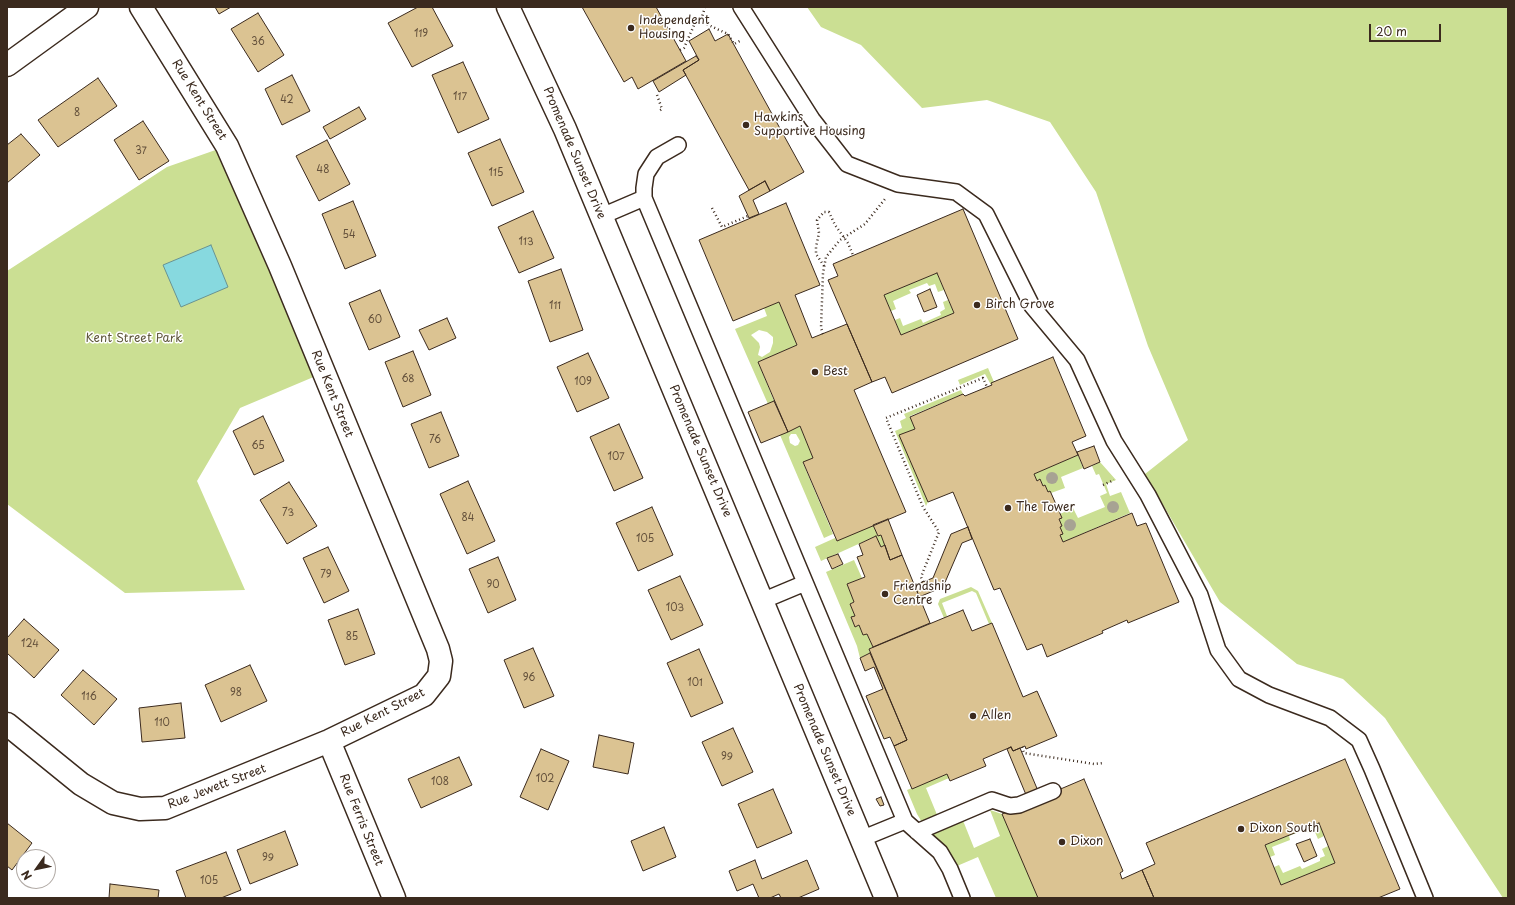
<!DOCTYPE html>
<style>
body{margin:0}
#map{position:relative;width:1515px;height:905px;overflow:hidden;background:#fff;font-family:"Playpen Sans",sans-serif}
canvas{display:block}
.frame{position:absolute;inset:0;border:8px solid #3b2a1e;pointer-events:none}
.north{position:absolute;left:16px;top:849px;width:40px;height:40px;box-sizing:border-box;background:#fff;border:1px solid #b1aaa5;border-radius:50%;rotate:237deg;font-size:11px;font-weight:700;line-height:16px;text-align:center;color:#3b2a1e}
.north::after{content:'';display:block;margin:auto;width:14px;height:18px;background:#3b2a1e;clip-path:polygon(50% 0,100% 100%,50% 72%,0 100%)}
.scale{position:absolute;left:1369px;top:24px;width:72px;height:18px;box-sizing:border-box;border:2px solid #3b2a1e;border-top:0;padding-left:5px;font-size:12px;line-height:14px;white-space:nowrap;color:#3b2a1e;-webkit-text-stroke:3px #fff;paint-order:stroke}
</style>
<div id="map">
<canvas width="1515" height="905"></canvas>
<div class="frame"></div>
<div class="north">N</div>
<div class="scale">20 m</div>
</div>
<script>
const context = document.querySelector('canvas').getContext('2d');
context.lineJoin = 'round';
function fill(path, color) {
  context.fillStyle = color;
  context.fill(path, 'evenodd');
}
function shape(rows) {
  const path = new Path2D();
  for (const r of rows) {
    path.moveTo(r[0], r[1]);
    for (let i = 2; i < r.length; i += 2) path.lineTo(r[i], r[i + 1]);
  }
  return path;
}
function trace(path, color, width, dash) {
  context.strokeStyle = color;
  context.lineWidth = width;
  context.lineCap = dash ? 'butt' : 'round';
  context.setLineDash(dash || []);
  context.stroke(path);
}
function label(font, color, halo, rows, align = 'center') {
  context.font = font + ' "Playpen Sans",sans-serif';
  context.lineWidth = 3;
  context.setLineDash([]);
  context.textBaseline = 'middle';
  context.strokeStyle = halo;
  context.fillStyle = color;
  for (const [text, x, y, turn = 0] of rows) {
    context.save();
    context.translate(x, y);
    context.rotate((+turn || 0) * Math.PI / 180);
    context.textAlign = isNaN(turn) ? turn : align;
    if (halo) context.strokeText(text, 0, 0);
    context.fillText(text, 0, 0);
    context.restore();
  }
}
const green = shape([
 [807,7,1508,7,1508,898,1503,898,1385,718,1343,679,1297,664,1220,602,1145,474,1188,440,1148,346,1096,192,1050,122,987,100,922,108,861,45,821,27],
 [227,146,323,373,240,408,197,481,245,590,125,593,7,504,7,271,167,167],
 [937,273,944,290,938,292,935,284,929,286,927,283,909,290,911,293,893,301,896,309,891,311,884,295],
 [948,300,954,313,901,335,895,320,900,318,903,326,921,319,923,323,941,315,940,312,945,309,943,302],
 [779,302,797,345,758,362,774,401,768,404,735,329,767,316,764,308],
 [759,330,767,332,773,337,773,343,770,352,762,357,758,355,760,347,759,343,751,335],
 [988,368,994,382,991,383,991,385,985,374,960,385,958,380],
 [961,390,963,394,910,416,915,429,900,435,928,502,926,506,895,431,902,428,900,421,906,418,904,414],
 [800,426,813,458,803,463,833,534,824,538,780,435],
 [791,434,796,434,800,441,798,445,795,446,790,443,789,437],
 [1078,455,1083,468,1061,477,1065,488,1051,493,1050,491,1048,492,1045,485,1043,486,1040,479,1037,481,1034,474],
 [1100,462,1116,480,1106,484,1110,496,1121,492,1130,513,1063,542,1060,535,1060,527,1062,526,1059,519,1062,518,1060,514,1073,508,1078,518,1105,507,1100,496,1107,493,1099,474,1096,475,1092,466],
 [873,525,878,536,881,535,885,545,881,547,876,536,821,561,815,547,835,538,837,541],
 [854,560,862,578,847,584,854,602,850,604,855,616,851,618,855,627,859,625,863,635,867,634,873,647,869,649,870,653,860,658,857,646,826,572],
 [971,587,978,591,992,623,989,624,976,593,972,591,942,603,947,616,944,618,938,604,940,599],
 [947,774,949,778,926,788,940,822,960,813,974,848,1000,836,990,810,1002,814,1044,898,996,898,978,857,950,869,917,814,907,790],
 [1319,823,1324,836,1318,839,1314,830,1308,833,1306,829,1289,836,1290,840,1272,847,1275,855,1270,857,1265,845],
 [1328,846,1335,863,1281,885,1274,867,1279,865,1283,873,1300,866,1302,869,1320,861,1320,858,1325,856,1322,849]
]);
const water = shape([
 [211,245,228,287,181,307,163,265,211,245]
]);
const building = shape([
 [215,7,231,7,219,14,215,7],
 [418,7,432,7,453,46,412,67,388,23,418,7],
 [582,7,656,7,686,61,638,89,632,77,624,82,582,7],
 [258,13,284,55,258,72,231,29,258,13],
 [709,29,715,41,728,34,804,172,770,191,765,181,749,190,683,70,699,60,689,41,709,29],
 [696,56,699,60,683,70,686,75,659,92,653,81,696,56],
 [463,62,489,119,458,133,432,75,463,62],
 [292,75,310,111,282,125,265,89,292,75],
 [98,78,117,106,58,147,38,120,98,78],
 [359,107,366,119,330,139,323,127,359,107],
 [143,121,169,161,139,180,114,140,143,121],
 [21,134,40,155,7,183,7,145,21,134],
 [500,139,524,192,492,206,468,153,500,139],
 [327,140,350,184,319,201,296,156,327,140],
 [765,181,770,191,753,200,759,214,749,218,739,196,765,181],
 [353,201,376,256,345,269,322,214,353,201],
 [786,203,820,285,795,295,812,338,847,324,872,382,854,390,906,512,837,541,803,462,813,458,800,426,788,432,758,362,797,345,779,302,733,321,699,240,786,203],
 [963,209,1018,339,892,393,885,377,872,382,828,280,838,276,833,264,963,209],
 [937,273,954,313,901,335,884,295,937,273],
 [533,211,554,258,519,273,498,227,533,211],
 [561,269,583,330,550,342,528,281,561,269],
 [930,289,937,307,924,312,917,295,930,289],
 [380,290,400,337,369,350,349,303,380,290],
 [447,318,456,338,429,350,419,330,447,318],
 [413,351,431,395,403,407,385,362,413,351],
 [588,353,609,398,577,412,557,367,588,353],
 [1053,357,1086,436,1072,442,1078,455,1034,474,1037,481,1040,479,1043,486,1045,485,1048,492,1050,491,1051,493,1062,518,1059,519,1062,526,1060,527,1063,534,1060,535,1063,542,1132,513,1137,526,1146,523,1179,602,1128,623,1127,620,1102,631,1103,633,1047,657,1042,644,1027,650,1000,588,994,590,953,492,928,502,899,435,915,429,910,417,963,394,965,396,987,387,992,385,991,383,1053,357],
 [774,401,788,432,761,443,748,412,774,401],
 [441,412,459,456,429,468,411,424,441,412],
 [263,416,284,461,254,475,233,431,263,416],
 [619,424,643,478,614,491,590,437,619,424],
 [1094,446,1100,462,1084,469,1077,452,1094,446],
 [468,481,495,541,467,554,440,494,468,481],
 [289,482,317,526,287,544,260,500,289,482],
 [652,507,673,555,638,571,616,523,652,507],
 [888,519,902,555,890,560,881,535,878,536,873,525,888,519],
 [968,527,972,539,962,543,943,587,919,597,915,585,933,578,951,534,968,527],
 [876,536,881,547,885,545,890,560,902,555,930,623,873,647,867,634,863,635,859,625,855,627,851,617,855,616,850,604,854,602,847,584,865,577,857,557,863,555,859,544,876,536],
 [328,547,349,591,324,603,303,558,328,547],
 [838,554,843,564,832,569,827,558,838,554],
 [498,557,516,600,488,613,469,569,498,557],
 [680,576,703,625,671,640,648,590,680,576],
 [358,609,375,654,345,665,328,620,358,609],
 [963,610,972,631,992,623,1023,697,1037,691,1057,736,1026,749,1025,746,1013,751,1011,747,983,759,986,766,950,781,947,774,912,789,894,746,907,740,869,649,963,610],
 [24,619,59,650,34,678,7,653,7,638,24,619],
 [533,648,554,696,524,708,504,660,533,648],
 [699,649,723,703,691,717,667,663,699,649],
 [870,653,907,740,894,746,890,737,884,739,866,696,883,689,874,667,865,671,860,658,870,653],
 [250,665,267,701,221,722,205,685,250,665],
 [83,670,117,699,94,725,61,695,83,670],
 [181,703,185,738,142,742,139,708,181,703],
 [733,728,753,772,722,786,702,742,733,728],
 [599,735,634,743,628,774,593,767,599,735],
 [1011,747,1013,751,1020,748,1041,798,1029,802,1007,749,1011,747],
 [541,749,569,761,548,810,520,797,541,749],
 [459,757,472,785,421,808,408,779,459,757],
 [1345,759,1400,889,1378,898,1154,898,1142,870,1155,864,1146,843,1345,759],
 [1319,823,1335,863,1281,885,1265,845,1319,823],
 [1084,779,1123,871,1120,873,1122,879,1142,870,1154,898,1038,898,1002,814,1084,779],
 [773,789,792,833,757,848,738,804,773,789],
 [881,797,884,805,880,806,876,799,881,797],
 [7,823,32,843,12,870,7,866,7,823],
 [664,827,676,857,643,871,631,841,664,827],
 [285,831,298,865,250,884,237,850,285,831],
 [1310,839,1317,856,1304,862,1296,844,1310,839],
 [226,852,241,890,221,898,186,898,176,871,226,852],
 [755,860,762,879,807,860,819,889,798,898,781,898,779,894,770,898,759,898,753,884,737,891,729,871,755,860],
 [110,884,159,890,158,898,109,898,110,884]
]);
const path = shape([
 [705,7,702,17,704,23,728,34,734,44,740,41],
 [680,50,684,48,695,23,702,19],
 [657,95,662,109,659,111],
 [712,208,722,227,748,216],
 [824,266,816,254,816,247,819,233,817,220,824,212,829,212,835,225,848,243,853,255],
 [823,334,821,328,823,273,826,257,840,240,865,224,885,199],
 [1103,485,1114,480],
 [923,582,921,577,939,532,923,507,886,418,983,378,987,387],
 [1022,747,1024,753,1094,764,1103,763]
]);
const service = shape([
 [741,7,812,119,847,164,898,184,956,192,986,214,1032,306,1077,360,1114,441,1148,495,1200,595,1218,650,1239,679,1269,695,1330,718,1359,740,1372,769,1425,898],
 [644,198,644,188,646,174,657,157,678,145],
 [602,216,644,198,905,821,940,852,950,869,962,898],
 [762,601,805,583],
 [917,832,992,800,1010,806,1019,805,1053,791],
 [861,839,905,821]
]);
const minor = shape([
 [7,65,87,7],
 [7,724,81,784,113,803,140,809,165,808,329,741,424,695,439,676,441,661,438,649,280,266,227,146,141,7],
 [329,741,394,898]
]);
const tertiary = shape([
 [508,7,565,129,886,898]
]);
const trees = [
 [1052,478],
 [1113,507],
 [1070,525]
];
const markers = [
 [631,28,4,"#3b2a1e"],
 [746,125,4,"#3b2a1e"],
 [977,305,4,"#3b2a1e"],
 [815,372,4,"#3b2a1e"],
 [1008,508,4,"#3b2a1e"],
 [885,594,4,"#3b2a1e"],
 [973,716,4,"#3b2a1e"],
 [1241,829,4,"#3b2a1e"],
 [1062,842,4,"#3b2a1e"]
];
const numberNames = [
 ["119",421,34],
 ["36",258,42],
 ["117",460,97],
 ["42",287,100],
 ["8",77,113],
 ["37",141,151],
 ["48",323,170],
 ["115",496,173],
 ["54",349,235],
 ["113",526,242],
 ["111",555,306],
 ["60",375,320],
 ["68",408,379],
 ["109",583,382],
 ["76",435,440],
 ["65",258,446],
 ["107",616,457],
 ["73",288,513],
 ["84",468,518],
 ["105",645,539],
 ["79",326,575],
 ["90",493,585],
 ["103",675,608],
 ["85",352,637],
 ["124",30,644],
 ["96",529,678],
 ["101",695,683],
 ["98",236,693],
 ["116",89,697],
 ["110",162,723],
 ["99",727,757],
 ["102",545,779],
 ["108",440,782],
 ["99",268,858],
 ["105",209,881]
];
const poiNames = [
 ["Independent",639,21],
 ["Housing",639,35],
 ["Hawkins",754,118],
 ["Supportive Housing",754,132],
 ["Birch Grove",985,305],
 ["Best",823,372],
 ["The Tower",1016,508],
 ["Friendship",893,587],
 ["Centre",893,601],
 ["Allen",981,716],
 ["Dixon South",1249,829],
 ["Dixon",1070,842]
];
const streetNames = [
 ["Rue Kent Street",199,100,58],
 ["Promenade Sunset Drive",574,153,67],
 ["Rue Kent Street",332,394,68],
 ["Promenade Sunset Drive",700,451,67],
 ["Rue Kent Street",383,713,-27],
 ["Promenade Sunset Drive",824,750,67],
 ["Rue Jewett Street",217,787,-21],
 ["Rue Ferris Street",361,820,68]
];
const parkNames = [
 ["Kent Street Park",134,339]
];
fill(green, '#cbdf93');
fill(water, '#87d9df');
trace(water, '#699392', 1);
fill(building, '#dbc392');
trace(building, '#3b2a1e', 1);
trace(service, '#3b2a1e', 18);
trace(minor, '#3b2a1e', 25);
trace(tertiary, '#3b2a1e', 25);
trace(path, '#3b2a1e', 2.5, [1, 3]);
trace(service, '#fff', 15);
trace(minor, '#fff', 22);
trace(tertiary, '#fff', 22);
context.fillStyle = '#a7a393';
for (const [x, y] of trees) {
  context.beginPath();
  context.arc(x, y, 6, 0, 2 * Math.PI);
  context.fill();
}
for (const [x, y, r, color] of markers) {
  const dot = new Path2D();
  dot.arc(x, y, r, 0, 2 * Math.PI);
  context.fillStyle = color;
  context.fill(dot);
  trace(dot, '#fff', 1.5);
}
label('10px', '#63503b', null, numberNames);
label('12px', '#3b2a1e', '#fff', poiNames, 'left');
label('12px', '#3b2a1e', '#fff', streetNames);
label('12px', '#5f573b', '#fff', parkNames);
</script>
